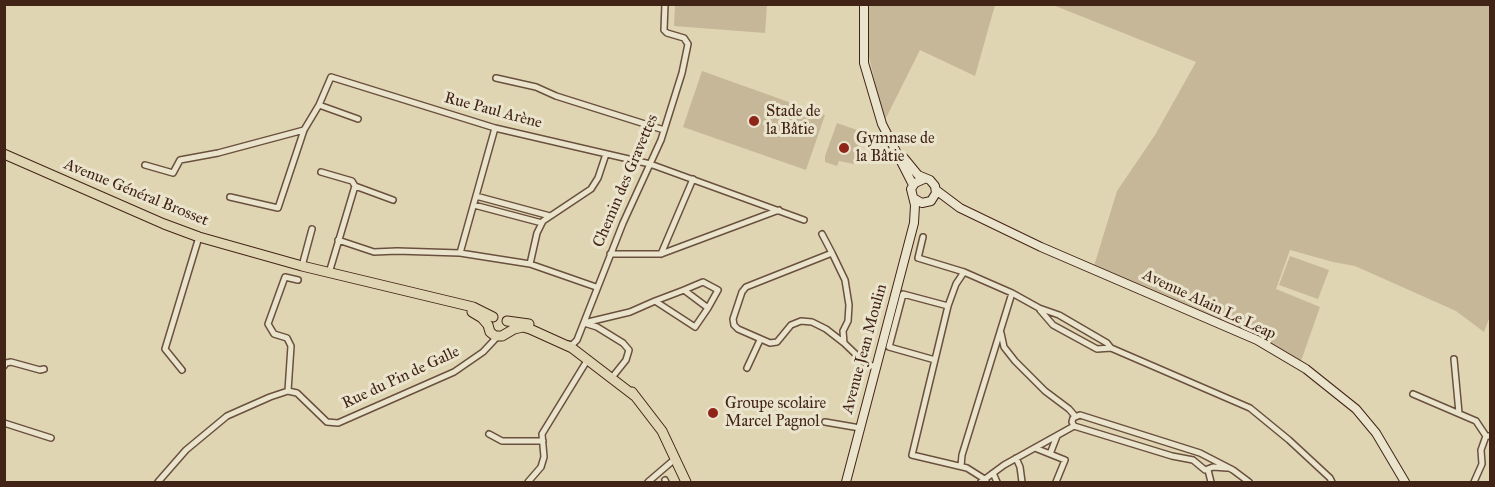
<!DOCTYPE html>
<meta charset="utf-8">
<style>
body{margin:0}
#map{position:relative;width:1495px;height:487px;overflow:hidden;background:#e0d5b2;font-family:"IM FELL Great Primer",serif}
canvas{display:block}
.frame{position:absolute;inset:0;border:6px solid #422417;pointer-events:none}
</style>
<div id="map">
<canvas width="1495" height="487"></canvas>
<div class="frame"></div>
</div>
<script>
const context = document.querySelector('canvas').getContext('2d');
context.lineJoin = 'round';
function fill(path, color) {
  context.fillStyle = color;
  context.fill(path, 'evenodd');
}
function shape(rows) {
  const path = new Path2D();
  for (const r of rows) {
    path.moveTo(r[0], r[1]);
    for (let i = 2; i < r.length; i += 2) path.lineTo(r[i], r[i + 1]);
  }
  return path;
}
function trace(path, color, width, dash) {
  context.strokeStyle = color;
  context.lineWidth = width;
  context.lineCap = dash ? 'butt' : 'round';
  context.setLineDash(dash || []);
  context.stroke(path);
}
function label(font, color, halo, rows, align = 'center') {
  context.font = font + ' "IM FELL Great Primer",serif';
  context.lineWidth = 6;
  context.setLineDash([]);
  context.textBaseline = 'middle';
  context.strokeStyle = halo;
  context.fillStyle = color;
  for (const [text, x, y, turn = 0] of rows) {
    context.save();
    context.translate(x, y);
    context.rotate((+turn || 0) * Math.PI / 180);
    context.textAlign = isNaN(turn) ? turn : align;
    if (halo) context.strokeText(text, 0, 0);
    context.fillText(text, 0, 0);
    context.restore();
  }
}
const green = shape([
 [675,5,767,5,765,33,674,26],
 [868,5,995,5,975,76,920,50,884,122,868,52],
 [1053,5,1490,5,1490,316,1484,332,1456,311,1355,266,1333,262,1290,250,1276,289,1320,307,1301,361,1259,337,1094,266,1117,191,1155,135,1196,62],
 [702,71,825,115,806,170,683,127],
 [837,123,857,130,855,136,864,139,854,164,839,161,837,166,825,162,825,156],
 [1290,256,1329,270,1318,299,1279,285]
]);
const street = shape([
 [496,78,536,87,556,96,664,130],
 [319,105,358,119],
 [145,165,173,173,180,160,218,153,304,130],
 [321,172,352,181,355,186],
 [476,196,550,216],
 [230,197,278,208,304,130,319,105,331,77,495,128,650,164,804,220],
 [474,205,542,223],
 [822,234,832,253],
 [923,237,918,258,964,272,1012,293,1039,308,1059,315,1107,343,1111,348,1250,408,1289,440,1330,478,1332,482],
 [338,240,374,252,397,251,460,253,530,264,596,287],
 [460,253,495,128],
 [832,253,845,280,849,305,848,321,843,331,844,343,826,329,812,322,801,321,791,325,777,342,770,343,738,329,734,325,733,319,742,292,746,287,832,253],
 [610,254,661,254,779,210],
 [661,254,693,179],
 [530,264,537,233,543,221,591,189,598,178,606,154],
 [302,266,312,229],
 [964,272,956,284,948,306,912,455,967,468,986,480],
 [329,273,355,186,393,200],
 [684,290,703,282,718,290,708,308],
 [1040,310,1053,325,1097,349,1111,348],
 [1001,333,1004,347,1015,361,1045,391,1069,409,1075,416],
 [844,343,866,364,876,367],
 [569,344,572,345,577,340,623,223,661,140,682,73,688,44,684,38,667,33,664,30,665,4],
 [1454,359,1459,413],
 [935,360,889,347,903,294,948,306],
 [4,366,6,363,11,362,40,370,44,369],
 [747,368,760,340],
 [182,370,165,349,199,237],
 [614,375,626,360,629,350,623,343,597,327,584,323,630,312,655,301,695,327,708,308,684,290,655,301],
 [288,391,291,346,287,338,274,334,268,324,285,277,298,280],
 [1413,394,1476,421,1486,436],
 [825,422,860,428],
 [4,423,51,438],
 [1074,426,1072,422,1073,418,1080,415,1200,453,1233,470,1249,482],
 [1074,426,1172,456,1193,460,1205,470,1213,467,1227,468],
 [489,434,502,441,543,441],
 [1035,448,1065,460,1056,482],
 [1050,454,1057,436],
 [1016,458,1020,467,1022,482],
 [961,466,962,455,1012,293],
 [1208,470,1211,482],
 [993,473,997,482],
 [665,480,666,482],
 [158,482,186,450,227,416,270,397,288,391,297,393,327,422,338,423,454,372,483,352,498,336],
 [528,482,541,467,544,457,542,434,588,359],
 [648,482,676,458],
 [981,482,1004,465,1074,426],
 [1474,482,1482,464,1481,450,1486,436,1490,436]
]);
const secondary = shape([
 [864,4,864,63,882,124,913,185],
 [904,158,918,175,930,180,935,186,936,193,931,201,922,203,915,199],
 [936,190,960,208,1041,247,1257,340,1306,369,1356,409,1376,433,1405,482],
 [846,482,914,223,915,205,911,189,915,183,924,179]
]);
const primary = shape([
 [4,154,164,224,199,237,302,266,473,307,493,317],
 [472,312,482,318,488,325,490,332,495,336,502,336,514,329,523,327,530,329,572,348,636,397],
 [507,321,529,324],
 [632,392,662,431,686,482]
]);
const markers = [
 [754,121,6,"#8f2418"],
 [844,148,6,"#8f2418"],
 [713,413,6,"#8f2418"]
];
const streetNames = [
 ["Rue Paul Arène",493,111,15],
 ["Chemin des Gravettes",626,181,-67],
 ["Avenue Général Brosset",136,193,22],
 ["Avenue Alain Le Leap",1209,305,25],
 ["Avenue Jean Moulin",865,349,-75],
 ["Rue du Pin de Galle",401,378,-25]
];
const poiNames = [
 ["Stade de",766,112],
 ["la Bâtie",766,130],
 ["Gymnase de",856,139],
 ["la Bâtie",856,157],
 ["Groupe scolaire",725,404],
 ["Marcel Pagnol",725,422]
];
fill(green, '#c5b798');
trace(street, '#6a503e', 8);
trace(secondary, '#422417', 10);
trace(primary, '#422417', 11);
trace(street, '#ebe4cd', 5);
trace(secondary, '#ebe4cd', 8);
trace(primary, '#e0d5b2', 9);
for (const [x, y, r, color] of markers) {
  const dot = new Path2D();
  dot.arc(x, y, r, 0, 2 * Math.PI);
  context.fillStyle = color;
  context.fill(dot);
  trace(dot, '#ebe4cd', 2);
}
label('16px', '#422417', '#ebe4cd', streetNames);
label('16px', '#422417', '#ebe4cd', poiNames, 'left');
</script>
